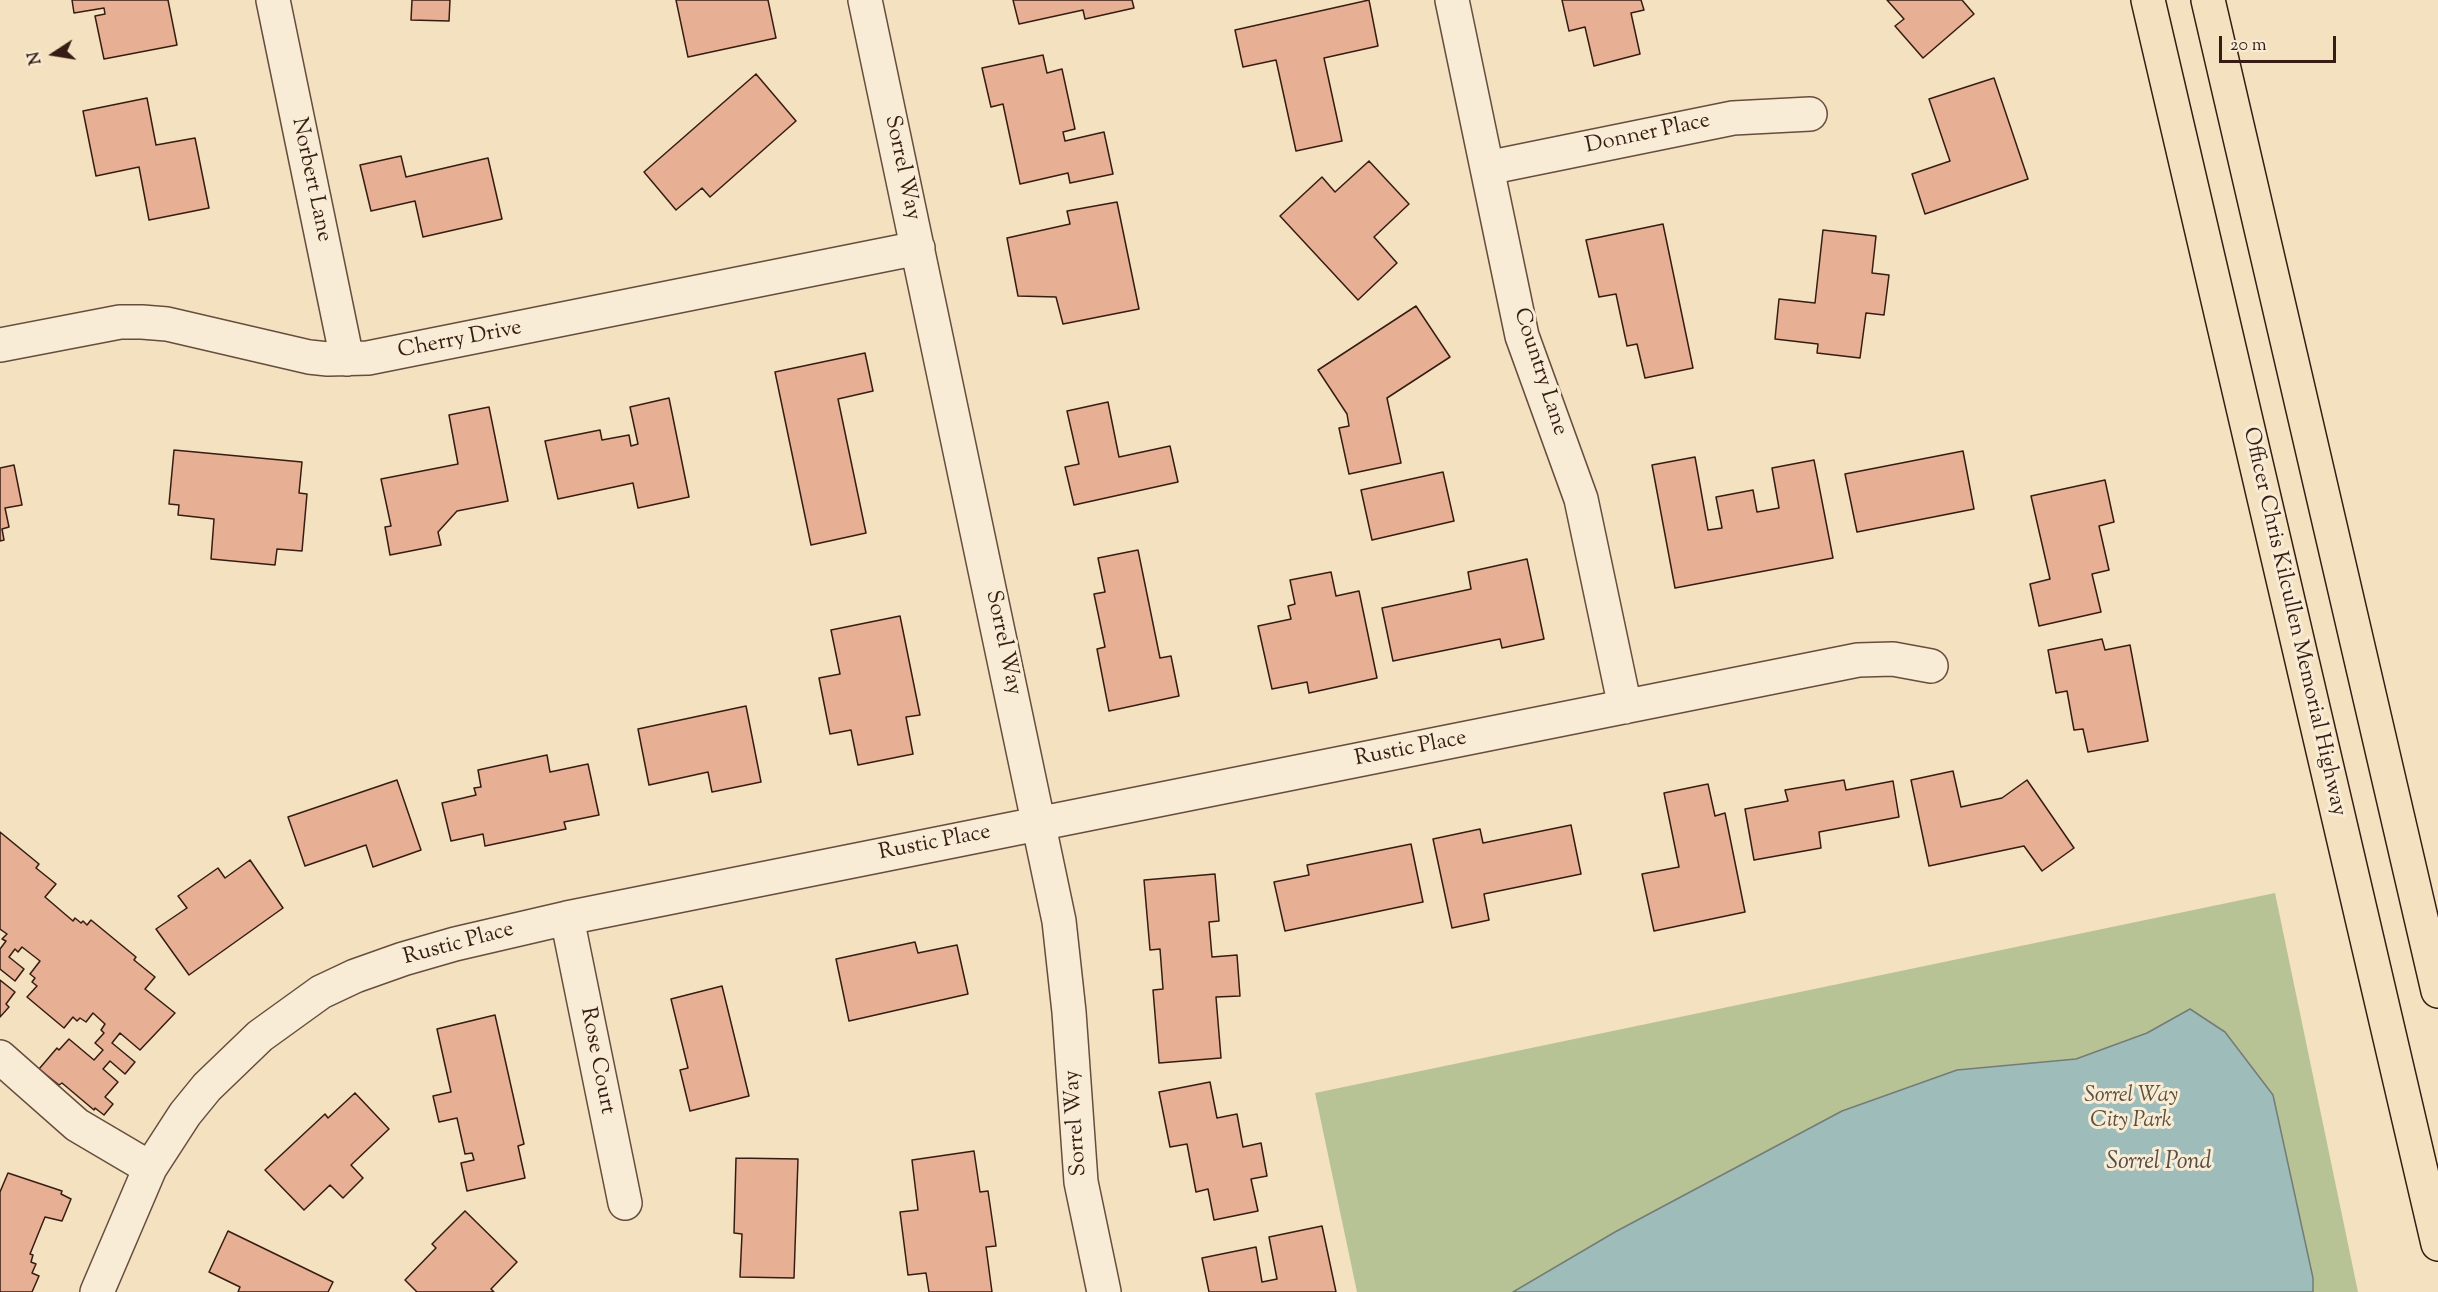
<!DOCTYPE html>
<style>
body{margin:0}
#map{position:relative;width:2438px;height:1292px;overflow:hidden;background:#f4e1c0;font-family:"Sorts Mill Goudy",serif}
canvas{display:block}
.north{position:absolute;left:24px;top:24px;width:60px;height:60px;-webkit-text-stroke:4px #f8ecd6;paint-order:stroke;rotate:258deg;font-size:16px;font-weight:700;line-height:24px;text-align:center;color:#361c12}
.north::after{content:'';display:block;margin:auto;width:21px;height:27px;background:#361c12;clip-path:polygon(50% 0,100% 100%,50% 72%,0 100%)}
.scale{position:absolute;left:2219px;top:36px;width:117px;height:27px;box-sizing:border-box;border:3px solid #361c12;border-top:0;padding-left:8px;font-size:18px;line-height:21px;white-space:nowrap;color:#361c12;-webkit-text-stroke:4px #f8ecd6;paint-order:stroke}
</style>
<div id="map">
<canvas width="2438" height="1292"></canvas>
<div class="north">N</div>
<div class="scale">20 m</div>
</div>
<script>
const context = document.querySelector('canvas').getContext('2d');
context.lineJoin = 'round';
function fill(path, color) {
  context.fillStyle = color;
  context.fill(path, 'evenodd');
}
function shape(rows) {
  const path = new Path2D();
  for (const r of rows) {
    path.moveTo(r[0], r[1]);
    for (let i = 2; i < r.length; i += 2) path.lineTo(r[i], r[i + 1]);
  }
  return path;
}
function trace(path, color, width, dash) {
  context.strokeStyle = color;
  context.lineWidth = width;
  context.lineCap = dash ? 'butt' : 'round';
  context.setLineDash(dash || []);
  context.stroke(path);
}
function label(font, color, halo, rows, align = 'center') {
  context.font = font + ' "Sorts Mill Goudy",serif';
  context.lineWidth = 6;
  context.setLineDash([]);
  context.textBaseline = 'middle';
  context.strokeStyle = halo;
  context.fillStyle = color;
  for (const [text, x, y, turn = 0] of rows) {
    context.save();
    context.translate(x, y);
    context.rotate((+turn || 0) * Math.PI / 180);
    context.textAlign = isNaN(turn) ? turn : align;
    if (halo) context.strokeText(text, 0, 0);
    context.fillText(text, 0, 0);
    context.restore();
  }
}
const green = shape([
 [2275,893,2358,1292,1357,1292,1315,1093]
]);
const water = shape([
 [2190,1009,2225,1032,2273,1095,2313,1278,2313,1292,1513,1292,1615,1232,1842,1111,1957,1070,2076,1059,2147,1033,2190,1009]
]);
const building = shape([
 [72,0,168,0,177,45,104,59,95,16,105,14,104,8,74,13,72,0],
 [412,0,450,0,449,21,411,20,412,0],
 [676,0,768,0,776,38,688,57,676,0],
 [1013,0,1132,0,1134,8,1085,19,1083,10,1019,24,1013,0],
 [1369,0,1378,46,1324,58,1342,141,1296,151,1276,60,1243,67,1235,30,1369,0],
 [1562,0,1641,0,1644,10,1631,13,1640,54,1594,66,1585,27,1569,31,1562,0],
 [1887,0,1962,0,1974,14,1923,58,1895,26,1904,19,1887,0],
 [1043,55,1047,73,1062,69,1075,129,1063,132,1065,141,1104,132,1113,174,1070,183,1068,173,1020,184,1003,104,991,107,982,68,1043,55],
 [756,74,796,121,710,197,702,188,676,210,644,172,756,74],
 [1994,78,2028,179,1925,214,1912,174,1950,161,1929,99,1994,78],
 [147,98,156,145,195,138,209,208,149,220,139,167,96,176,83,111,147,98],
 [401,156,406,177,488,158,502,219,423,237,415,201,371,211,360,165,401,156],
 [1369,161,1409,204,1374,237,1397,263,1358,300,1280,216,1322,177,1335,192,1369,161],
 [1117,202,1139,309,1063,324,1056,297,1018,296,1007,238,1070,224,1067,211,1117,202],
 [1663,224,1693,368,1645,378,1637,344,1627,346,1616,294,1599,297,1586,240,1663,224],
 [1823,230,1876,236,1872,273,1889,275,1884,315,1866,313,1860,358,1817,353,1818,344,1775,339,1779,299,1815,303,1823,230],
 [1416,306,1450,357,1387,398,1401,463,1349,474,1339,428,1349,426,1347,414,1318,370,1416,306],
 [865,353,873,391,838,399,866,533,811,545,775,372,865,353],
 [669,398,689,497,638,508,633,483,558,499,545,441,600,430,602,440,629,435,631,446,638,444,630,407,669,398],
 [1108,402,1119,457,1170,446,1178,482,1074,505,1065,467,1079,464,1067,411,1108,402],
 [489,407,508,501,457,511,438,532,441,545,390,555,385,527,391,526,381,479,458,464,449,415,489,407],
 [174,450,302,462,299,493,307,494,302,551,277,549,275,565,211,559,214,519,178,515,179,505,169,504,174,450],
 [1963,451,1974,509,1857,532,1845,474,1963,451],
 [1695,457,1708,530,1722,528,1716,497,1753,490,1757,512,1779,508,1772,468,1814,460,1833,558,1675,588,1652,465,1695,457],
 [14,465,22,505,5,508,9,527,2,529,4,540,0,541,0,468,14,465],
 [1443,472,1454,521,1372,540,1361,490,1443,472],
 [2105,480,2114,522,2099,526,2109,570,2092,574,2101,612,2039,626,2030,584,2050,579,2031,496,2105,480],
 [1138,550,1160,658,1171,656,1179,696,1109,711,1097,649,1105,647,1094,594,1105,592,1098,558,1138,550],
 [1527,559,1544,639,1502,648,1500,639,1393,661,1382,608,1471,589,1468,572,1527,559],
 [1331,572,1336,596,1359,591,1377,678,1309,693,1307,682,1272,689,1258,626,1291,619,1288,606,1295,604,1290,580,1331,572],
 [900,616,920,715,906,717,913,754,858,765,851,730,830,734,819,678,840,674,831,630,900,616],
 [2102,639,2105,650,2130,645,2148,741,2088,752,2083,729,2074,730,2067,691,2056,693,2048,650,2102,639],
 [746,706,761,782,712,792,708,772,649,785,638,729,746,706],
 [547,755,550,772,588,764,599,815,564,822,566,829,485,846,483,834,451,841,442,803,476,795,474,788,481,787,478,770,547,755],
 [1953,771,1961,807,2002,798,2027,780,2074,848,2042,871,2024,846,1929,866,1911,780,1953,771],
 [397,780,421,850,373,867,366,845,305,866,288,817,397,780],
 [1844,780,1846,790,1893,781,1899,817,1819,832,1821,848,1754,860,1745,809,1788,801,1785,790,1844,780],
 [1708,784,1715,816,1725,813,1745,912,1654,931,1642,874,1679,867,1664,793,1708,784],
 [1571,825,1581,874,1484,894,1489,920,1452,928,1433,839,1480,829,1483,843,1571,825],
 [0,832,39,864,36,868,56,884,45,897,73,921,75,918,81,923,83,921,87,925,91,920,136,957,134,960,155,977,145,989,175,1013,140,1050,120,1033,112,1043,135,1062,125,1074,110,1061,103,1069,118,1082,105,1097,113,1104,104,1115,95,1108,94,1110,62,1083,59,1085,39,1069,57,1048,59,1050,69,1039,94,1060,103,1050,95,1043,104,1033,101,1030,105,1024,93,1013,86,1022,80,1018,77,1021,73,1017,64,1028,27,997,37,986,32,982,35,978,30,974,40,961,22,947,18,952,15,949,9,957,24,969,15,981,0,969,0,949,6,941,2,939,7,934,0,929,0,832],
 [1411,844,1423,902,1285,931,1274,882,1309,875,1307,865,1411,844],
 [250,860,283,908,189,975,156,929,187,908,178,896,218,868,225,878,250,860],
 [1215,874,1219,921,1209,922,1212,957,1237,955,1240,996,1216,997,1221,1058,1159,1063,1153,990,1163,989,1160,949,1150,950,1144,880,1215,874],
 [915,942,918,953,957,945,968,994,849,1021,836,959,915,942],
 [0,980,15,992,6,1004,9,1007,0,1017,0,980],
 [722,986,749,1096,690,1111,680,1070,688,1068,671,999,722,986],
 [495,1015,524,1144,518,1146,525,1178,467,1191,461,1163,474,1160,472,1153,465,1154,457,1118,439,1122,433,1096,451,1092,437,1029,495,1015],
 [1210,1082,1217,1118,1237,1114,1243,1147,1261,1143,1267,1176,1251,1179,1258,1211,1214,1220,1208,1189,1196,1192,1187,1144,1170,1147,1159,1092,1210,1082],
 [355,1093,389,1129,351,1165,363,1178,343,1198,330,1185,304,1210,265,1170,325,1114,328,1118,355,1093],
 [974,1151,980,1192,988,1191,996,1246,986,1247,992,1292,929,1292,926,1273,908,1275,900,1212,918,1210,912,1160,974,1151],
 [736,1158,798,1159,794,1278,740,1277,742,1234,734,1233,736,1158],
 [8,1173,62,1191,61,1194,71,1199,62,1221,45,1217,30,1254,33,1255,31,1262,36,1264,32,1273,39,1276,32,1292,0,1292,0,1192,8,1173],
 [465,1211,517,1262,491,1289,494,1292,417,1292,405,1280,436,1248,432,1244,465,1211],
 [1322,1226,1336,1292,1209,1292,1202,1258,1256,1247,1262,1282,1277,1279,1269,1237,1322,1226],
 [228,1231,333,1282,328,1292,238,1292,240,1287,209,1272,228,1231]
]);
const minor = shape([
 [273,0,347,359],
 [865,0,1059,921,1069,1012,1081,1182,1104,1292],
 [1452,0,1522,336,1581,499,1625,707],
 [1487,168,1733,118,1810,114],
 [0,345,120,322,142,322,167,324,309,357,328,359,368,358,918,248],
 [567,918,625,1203],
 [0,1057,77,1125,150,1168],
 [97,1292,150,1168,185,1114,207,1087,260,1036,321,992,355,976,403,959,455,944,567,918,1858,660,1893,659,1931,666]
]);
const highway = shape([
 [2148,0,2438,1244],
 [2208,0,2438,991]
]);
const streetNames = [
 ["Donner Place",1648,135,-12],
 ["Sorrel Way",901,168,78],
 ["Norbert Lane",310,180,78],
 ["Cherry Drive",460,341,-11],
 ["Country Lane",1539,372,72],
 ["Officer Chris Kilcullen Memorial Highway",2293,622,77],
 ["Sorrel Way",1002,643,78],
 ["Rustic Place",1411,750,-11],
 ["Rustic Place",935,844,-11],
 ["Rustic Place",459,945,-15],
 ["Rose Court",596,1061,79],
 ["Sorrel Way",1077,1123,-94]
];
const parkNames = [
 ["Sorrel Way",2131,1097],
 ["City Park",2131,1122]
];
const waterNames = [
 ["Sorrel Pond",2159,1164]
];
fill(green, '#b8c395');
fill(water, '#9ebcba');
trace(water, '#747c77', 1.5);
fill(building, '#e7af93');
trace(building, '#361c12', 1.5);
trace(minor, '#664d3e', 36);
trace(highway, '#361c12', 36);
trace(minor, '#f8ecd6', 33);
trace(highway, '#f4e1c0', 33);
label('22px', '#361c12', '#f8ecd6', streetNames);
label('italic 22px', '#5d4e39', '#f8ecd6', parkNames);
label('italic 24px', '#554c44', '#f8ecd6', waterNames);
</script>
